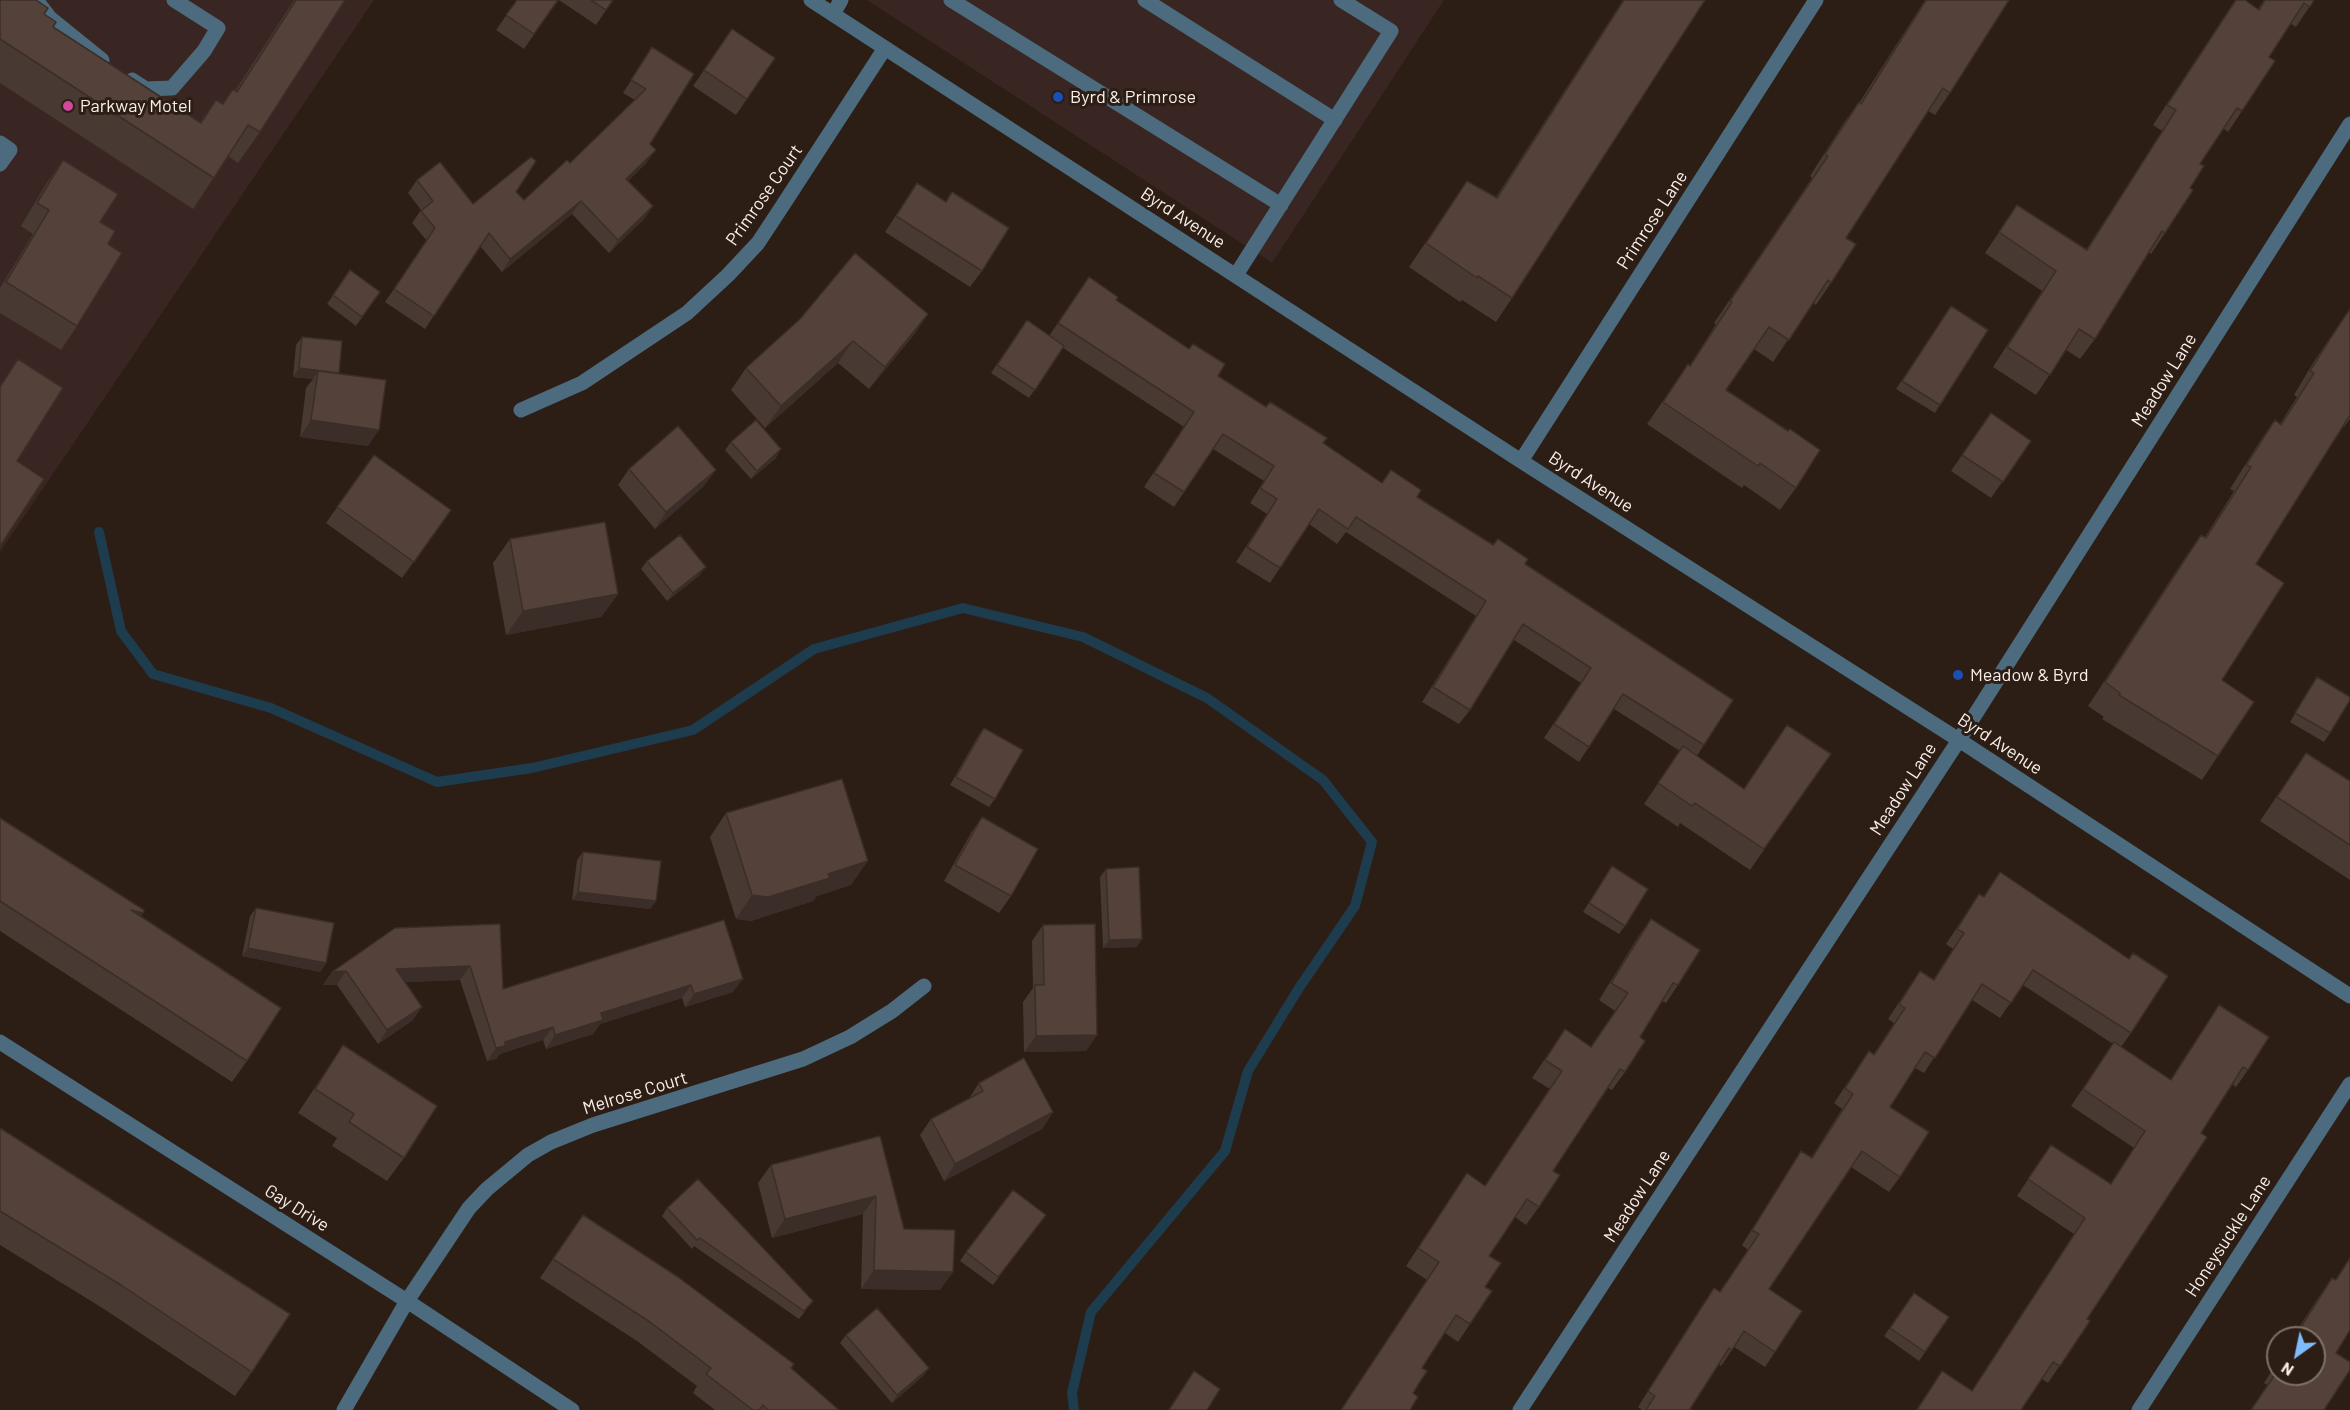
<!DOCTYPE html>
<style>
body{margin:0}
#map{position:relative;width:2350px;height:1410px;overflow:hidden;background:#2c1d15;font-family:Barlow,sans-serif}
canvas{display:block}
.north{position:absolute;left:2266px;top:1326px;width:60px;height:60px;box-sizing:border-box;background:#2c1d15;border:2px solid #7e716a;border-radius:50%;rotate:213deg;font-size:16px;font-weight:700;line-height:24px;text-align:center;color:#faefe9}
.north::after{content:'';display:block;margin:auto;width:21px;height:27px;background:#7fbdfa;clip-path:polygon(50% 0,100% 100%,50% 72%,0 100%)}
</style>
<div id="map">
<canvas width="2350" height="1410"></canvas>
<div class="north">N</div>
</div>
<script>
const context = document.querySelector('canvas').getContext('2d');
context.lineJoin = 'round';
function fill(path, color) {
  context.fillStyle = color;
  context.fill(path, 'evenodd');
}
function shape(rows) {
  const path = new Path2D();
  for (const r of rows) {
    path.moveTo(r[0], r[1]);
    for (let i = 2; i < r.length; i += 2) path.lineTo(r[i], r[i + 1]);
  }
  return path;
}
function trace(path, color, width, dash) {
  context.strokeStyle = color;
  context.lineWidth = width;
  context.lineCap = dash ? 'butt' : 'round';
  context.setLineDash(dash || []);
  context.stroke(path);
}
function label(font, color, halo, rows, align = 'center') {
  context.font = font + ' Barlow,sans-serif';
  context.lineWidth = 6;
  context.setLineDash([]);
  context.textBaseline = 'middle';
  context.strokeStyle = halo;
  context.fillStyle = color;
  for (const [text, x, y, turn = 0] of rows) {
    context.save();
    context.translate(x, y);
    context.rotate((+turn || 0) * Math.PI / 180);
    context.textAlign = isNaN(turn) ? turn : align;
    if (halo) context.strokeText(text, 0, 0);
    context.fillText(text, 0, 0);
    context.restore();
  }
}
const commercial = shape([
 [0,0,374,0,0,552],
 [867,0,1444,0,1272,263]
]);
const stream = shape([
 [99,532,121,631,153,674,271,708,437,782,532,768,693,730,814,649,963,608,1083,637,1207,698,1323,780,1372,842,1355,906,1299,988,1248,1071,1225,1151,1091,1312,1072,1393,1074,1410]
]);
const lane = shape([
 [36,0,50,18,102,60],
 [951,0,1281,205],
 [1145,0,1335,120],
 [833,14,841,0],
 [132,80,146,89,172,88,204,51,218,28,174,0],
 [0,143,10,150,0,164],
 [1236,275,1391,31,1341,0]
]);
const street = shape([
 [811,0,1521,461,1959,740,2350,996],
 [521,410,582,383,687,313,728,275,758,243,783,205,885,48],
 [1521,461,1816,0],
 [0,1042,407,1301,572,1410],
 [344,1410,407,1301,469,1208,487,1189,528,1155,551,1142,593,1125,803,1059,850,1037,892,1011,924,986],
 [1520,1410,1959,740,2350,124],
 [2139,1410,2350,1084]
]);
const wall = shape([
 [0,0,44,14,53,27,200,122,216,100,222,104,233,89,235,91,294,0,345,0,260,132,238,163,228,156,193,209,0,83],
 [517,0,558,0,524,49,496,30],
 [559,0,613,0,596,25],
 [1623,0,1705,0,1512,298,1496,322,1462,300,1460,302,1409,267,1467,181,1496,197],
 [1925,0,2009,0,1950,93,1935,115,1928,111,1846,238,1831,283,1816,305,1813,303,1773,362,1754,349,1726,390,1796,488,1780,510,1744,485,1742,488,1647,424,1688,364,1690,365,1716,324,1714,323,1812,178,1810,176,1843,124,1859,102,1859,103],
 [2235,0,2258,9,2264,0,2314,0,2296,27,2291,24,2269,57,2242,111,2228,132,2223,128,2200,164,2190,188,2165,233,2151,254,2149,252,2095,339,2080,359,2066,350,2036,395,1993,367,2042,291,1985,253,2017,205,2086,250,2162,131,2153,125],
 [732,29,775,58,736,115,693,86],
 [652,47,650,144,647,162,628,181,653,206,644,219,609,253,572,214,502,272,480,246,425,329,385,302,427,241,412,223,421,210,408,193,417,180,473,204,516,192,524,200,570,163,635,100,623,93],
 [63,160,100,222,108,244,77,326,61,350,0,313,0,288,33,234,21,226,46,184],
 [917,183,982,271,970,287,885,232],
 [350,270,380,292,356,326,327,304],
 [1089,277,1116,300,1218,376,1323,443,1381,483,1391,470,1417,497,1525,564,1704,745,1697,756,1744,789,1787,725,1831,754,1750,870,1680,823,1678,827,1644,804,1680,751,1622,714,1614,709,1579,762,1544,738,1581,683,1514,640,1470,710,1459,724,1422,702,1476,616,1346,532,1337,544,1309,524,1270,583,1236,562,1267,514,1250,503,1264,481,1213,449,1174,507,1144,487,1184,427,1063,348,1029,398,991,373,1027,320,1049,336],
 [1951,306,1940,405,1935,413,1896,389],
 [2350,308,2350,419,2344,427,2343,426,2256,564,2222,680,2218,756,2202,780,2102,719,2104,717,2088,706,2184,559,2201,535,2205,537,2234,491,2230,489,2258,444,2275,420,2280,424,2297,397,2294,395,2313,363],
 [928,314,913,336,869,389,838,363,765,428,731,390,746,368],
 [302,337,338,374,368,446,300,437,306,388,313,379,293,377,296,345],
 [1991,413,2031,441,1991,498,1951,471],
 [731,442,776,458,751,479,725,450],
 [374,455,451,510,402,578,326,523],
 [629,469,704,486,655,529,618,485],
 [510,539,618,594,601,617,506,635,493,563],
 [647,561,700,575,667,601,641,569],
 [2317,677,2330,733,2324,742,2290,722],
 [984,728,995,799,989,807,950,785,978,736],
 [2306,753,2350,781,2350,880,2260,821],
 [726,813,851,885,817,896,813,901,751,921,736,919,710,837],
 [982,817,1011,896,999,913,944,881,971,833],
 [0,818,143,913,141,916,247,1061,232,1082,0,931],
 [583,852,656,901,650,909,572,900,577,860],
 [1612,866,1625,926,1619,934,1583,912],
 [1106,869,1137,947,1103,948,1100,877],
 [2000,872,2131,1033,2121,1047,2170,1080,2219,1005,2248,1070,2236,1087,2232,1084,2201,1133,2087,1319,2090,1321,2048,1383,2042,1379,2021,1410,1916,1410,1942,1371,1972,1390,2074,1234,2017,1196,2051,1145,2110,1184,2134,1148,2071,1106,2113,1044,2023,985,2000,1018,1972,1000,1924,1073,1915,1068,1890,1107,1900,1177,1889,1192,1851,1167,1769,1289,1775,1352,1765,1367,1734,1347,1721,1366,1719,1364,1690,1409,1692,1410,1642,1410,1638,1407,1703,1304,1714,1288,1720,1292,1748,1250,1742,1245,1791,1167,1801,1151,1811,1158,1842,1109,1834,1103,1869,1051,1874,1054,1894,1023,1888,1019,1909,987,1920,971,1933,980,1953,949,1946,944,1979,894,1984,896],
 [256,908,326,963,320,972,242,956,250,916],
 [1651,919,1678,985,1666,1003,1662,1001,1640,1037,1625,1072,1612,1090,1608,1088,1553,1171,1539,1207,1526,1225,1515,1217,1489,1256,1485,1287,1470,1324,1458,1342,1445,1333,1422,1368,1413,1393,1410,1410,1341,1410,1427,1280,1406,1266,1467,1173,1485,1186,1550,1089,1532,1078,1565,1029,1591,1047,1615,1011,1599,1000,1638,937],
 [724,920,733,992,685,1007,682,998,600,1024,593,1034,546,1049,543,1040,500,1054,496,1059,487,1061,460,980,405,982,413,1020,378,1044,337,985,323,985,332,972,500,924,503,989],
 [1043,925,1097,1035,1086,1051,1024,1052,1023,1002,1033,988,1032,941],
 [343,1045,404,1158,387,1181,332,1146,337,1138,298,1113],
 [979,1083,1053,1112,1042,1129,944,1181,920,1135,931,1119,968,1100],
 [0,1128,252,1372,235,1396,104,1309,0,1245],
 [880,1136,904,1229,953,1272,940,1290,861,1289,863,1214,772,1238,758,1183,771,1165],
 [667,1208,813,1301,799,1319,694,1246,692,1249,662,1216],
 [583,1215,791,1368,839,1410,715,1410,693,1393,697,1386,637,1341,540,1278],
 [1046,1215,993,1285,960,1261,966,1252],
 [2350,1257,2350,1330,2336,1353,2267,1385,2264,1383,2278,1361,2278,1374,2314,1338,2292,1338,2318,1298,2332,1278,2335,1280],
 [1914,1293,1949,1317,1919,1361,1884,1336],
 [846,1335,929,1368,923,1376,892,1403,840,1343]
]);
const shadedWall = shape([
 [656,150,647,162,617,192,626,179],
 [581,201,572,214,502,272,510,259],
 [653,206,644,219,609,253,618,240],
 [928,314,913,336,869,389,885,367],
 [853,341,838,363,765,428,781,406],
 [299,368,339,373,333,381,318,371,313,379,293,377],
 [311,420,379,430,368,446,300,437],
 [781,449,776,458,751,479,757,471],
 [716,470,704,486,655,529,666,512],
 [706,567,700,575,667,601,673,593],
 [618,594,601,617,506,635,523,611],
 [868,861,851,885,817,896,813,901,751,921,736,919,752,895,828,874],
 [578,892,656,901,650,909,572,900],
 [131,910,143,913,128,934],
 [1142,939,1137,947,1103,948,1109,940],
 [248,948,326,963,320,972,242,956],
 [470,966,460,980,386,983,396,969],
 [346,971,337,985,323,985,332,972],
 [743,979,733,992,685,1007,694,994],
 [691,985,682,998,600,1024,593,1034,546,1049,555,1035,601,1013],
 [422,1007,413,1020,378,1044,387,1030],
 [553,1027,543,1040,500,1054,496,1059,487,1061,496,1048,505,1042],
 [1097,1035,1086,1051,1024,1052,1036,1036],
 [1053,1112,1042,1129,944,1181,955,1164],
 [876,1196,863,1214,772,1238,785,1219],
 [874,1270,953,1272,940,1290,861,1289],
 [929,1368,923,1376,892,1403,897,1395]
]);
const building = shape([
 [0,0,36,0,48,8,44,14,56,22,53,27,201,123,216,100,223,104,233,89,237,92,296,0,345,0,260,132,248,125,214,178,0,39,0,0],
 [517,0,558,0,534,34,506,15,517,0],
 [591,0,613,0,606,10,591,0],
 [1624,0,1705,0,1512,298,1478,276,1477,278,1426,243,1467,181,1497,198,1624,0],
 [1926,0,2009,0,1950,93,1943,88,1846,238,1856,244,1831,283,1828,280,1789,340,1769,327,1726,390,1788,431,1790,429,1820,450,1796,488,1760,463,1758,466,1663,402,1688,364,1690,366,1732,302,1730,301,1828,156,1825,154,1859,102,1861,104,1926,0],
 [2236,0,2245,0,2259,10,2265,0,2314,0,2310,7,2304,3,2269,57,2275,61,2242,111,2237,108,2200,164,2204,166,2190,188,2193,190,2165,233,2162,231,2095,339,2079,329,2050,375,2007,347,2056,271,1999,232,2017,205,2087,250,2176,110,2167,105,2236,0],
 [732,29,775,58,747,99,704,70,732,29],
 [652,47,694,74,650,144,656,150,626,179,653,206,618,240,581,201,510,259,489,233,434,316,394,289,435,228,421,211,433,201,417,180,440,162,473,204,531,157,536,161,516,192,524,200,567,160,570,163,646,89,631,80,652,47],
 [63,160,118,194,100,222,115,231,108,244,122,253,77,326,6,282,49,210,37,203,63,160],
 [917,183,946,202,952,192,1009,228,982,271,896,216,917,183],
 [855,253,928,314,885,367,853,341,781,406,746,368,800,319,855,253],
 [350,270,380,292,362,317,333,295,350,270],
 [1089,277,1118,297,1116,300,1189,349,1193,344,1225,364,1218,376,1266,407,1270,402,1327,438,1323,443,1382,483,1391,470,1421,490,1417,497,1493,545,1498,539,1528,559,1525,564,1733,700,1704,745,1623,694,1589,747,1554,724,1591,668,1523,624,1470,710,1433,687,1486,601,1356,517,1348,529,1319,509,1280,568,1247,547,1277,499,1260,488,1274,466,1223,434,1184,492,1154,473,1194,412,1058,323,1089,277],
 [1951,306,1988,330,1940,405,1902,381,1951,306],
 [2350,309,2350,415,2256,564,2284,583,2222,680,2254,702,2218,756,2119,695,2120,693,2105,682,2201,535,2206,538,2251,467,2246,465,2275,420,2281,425,2314,373,2310,371,2330,339,2350,309],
 [1027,320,1064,346,1035,390,997,365,1027,320],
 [302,337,342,341,339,373,299,368,302,337],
 [18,359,63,388,17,461,44,479,0,546,0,387,18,359],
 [318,371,386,380,379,430,311,420,318,371],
 [1991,413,2031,441,2003,482,1962,455,1991,413],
 [756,420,781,449,757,471,731,442,756,420],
 [678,426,716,470,666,512,629,469,678,426],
 [374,455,451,510,414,562,337,507,374,455],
 [605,522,618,594,523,611,510,539,605,522],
 [680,535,706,567,673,593,647,561,680,535],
 [2317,677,2350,697,2350,700,2330,733,2295,713,2317,677],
 [1787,725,1831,754,1764,849,1695,803,1692,806,1658,783,1683,746,1744,789,1787,725],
 [984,728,1023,750,995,799,956,777,984,728],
 [2306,753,2350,781,2350,845,2277,797,2306,753],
 [842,779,868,861,828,874,830,878,768,897,752,895,726,813,842,779],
 [982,817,1038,849,1011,896,955,865,982,817],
 [0,818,144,910,143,913,131,910,281,1008,247,1061,0,901,0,818],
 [583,852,661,861,656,901,578,892,583,852],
 [1612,866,1648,889,1625,926,1589,903,1612,866],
 [1139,867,1142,939,1109,940,1106,869,1139,867],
 [2000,872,2129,959,2133,953,2168,976,2131,1033,2033,970,2011,1003,1982,984,1935,1058,1925,1052,1890,1107,1929,1132,1900,1177,1862,1151,1769,1289,1802,1311,1775,1352,1744,1331,1732,1350,1729,1348,1690,1409,1692,1410,1646,1410,1655,1396,1648,1391,1714,1288,1720,1292,1759,1234,1752,1230,1801,1151,1812,1158,1853,1094,1845,1088,1869,1051,1874,1055,1905,1008,1899,1004,1920,971,1934,980,1964,933,1957,929,1979,894,1984,897,2000,872],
 [256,908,334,923,326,963,248,948,256,908],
 [1651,919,1700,950,1678,985,1673,983,1640,1037,1645,1041,1625,1072,1620,1069,1553,1171,1560,1175,1539,1207,1527,1199,1489,1256,1501,1263,1485,1287,1492,1291,1470,1324,1456,1315,1422,1368,1427,1371,1413,1393,1418,1397,1410,1410,1341,1410,1439,1262,1418,1248,1467,1173,1485,1186,1562,1071,1545,1060,1565,1029,1591,1047,1628,993,1611,983,1651,919],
 [724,920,743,979,694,994,691,985,601,1013,603,1020,555,1035,553,1027,505,1042,505,1046,496,1048,470,966,396,969,422,1007,387,1030,346,971,332,972,395,928,500,924,503,989,724,920],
 [1095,924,1097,1035,1036,1036,1035,985,1044,985,1043,925,1095,924],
 [2219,1005,2269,1037,2248,1070,2243,1067,2201,1133,2207,1137,2087,1319,2090,1321,2060,1366,2053,1362,2021,1410,1917,1410,1942,1371,1972,1391,2085,1218,2028,1179,2051,1145,2111,1184,2145,1131,2083,1089,2114,1042,2171,1080,2219,1005],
 [343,1045,437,1106,404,1158,349,1122,354,1114,315,1089,343,1045],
 [1024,1058,1053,1112,955,1164,931,1119,983,1091,979,1083,1024,1058],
 [0,1128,290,1314,252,1372,121,1285,0,1211,0,1128],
 [880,1136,904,1229,955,1230,953,1272,874,1270,876,1196,785,1219,771,1165,880,1136],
 [698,1179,813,1301,804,1311,700,1238,697,1240,667,1208,698,1179],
 [1013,1190,1046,1215,998,1277,966,1252,1013,1190],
 [583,1215,678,1277,794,1364,791,1368,839,1410,768,1410,763,1405,759,1410,753,1410,706,1374,711,1368,650,1322,553,1259,583,1215],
 [2350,1258,2350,1330,2336,1353,2350,1362,2350,1370,2324,1410,2251,1410,2278,1370,2278,1374,2314,1374,2314,1338,2294,1338,2332,1278,2336,1280,2350,1258],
 [1914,1293,1949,1317,1925,1352,1890,1328,1914,1293],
 [877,1308,929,1368,897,1395,846,1335,877,1308],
 [1194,1371,1220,1389,1207,1410,1169,1410,1194,1371]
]);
const markers = [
 [1058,97,6,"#1a4fb4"],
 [68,106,6,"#d1479c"],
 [1958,675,6,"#1a4fb4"]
];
const poiNames = [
 ["Byrd & Primrose",1070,97],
 ["Parkway Motel",80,106],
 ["Meadow & Byrd",1970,675]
];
const streetNames = [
 ["Primrose Court",764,195,-55],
 ["Byrd Avenue",1183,218,33],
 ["Primrose Lane",1652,220,-57],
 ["Meadow Lane",2164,380,-58],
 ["Byrd Avenue",1591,482,33],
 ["Byrd Avenue",2000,744,33],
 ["Meadow Lane",1903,789,-57],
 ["Melrose Court",635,1093,-17],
 ["Meadow Lane",1637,1196,-57],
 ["Gay Drive",297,1208,32],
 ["Honeysuckle Lane",2228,1236,-57]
];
fill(commercial, '#392623');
trace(stream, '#1d3c4e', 10);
trace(lane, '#4c6b7f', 15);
trace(street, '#4c6b7f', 15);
fill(wall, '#483932');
fill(shadedWall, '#3b2e29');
fill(building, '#54423a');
trace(building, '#3b2e29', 1.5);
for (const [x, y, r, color] of markers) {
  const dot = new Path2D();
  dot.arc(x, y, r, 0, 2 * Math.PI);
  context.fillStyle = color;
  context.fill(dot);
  trace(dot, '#2c1d15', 2);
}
label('18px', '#faefe9', '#2c1d15', poiNames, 'left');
label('18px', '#faefe9', '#2c1d15', streetNames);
</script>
